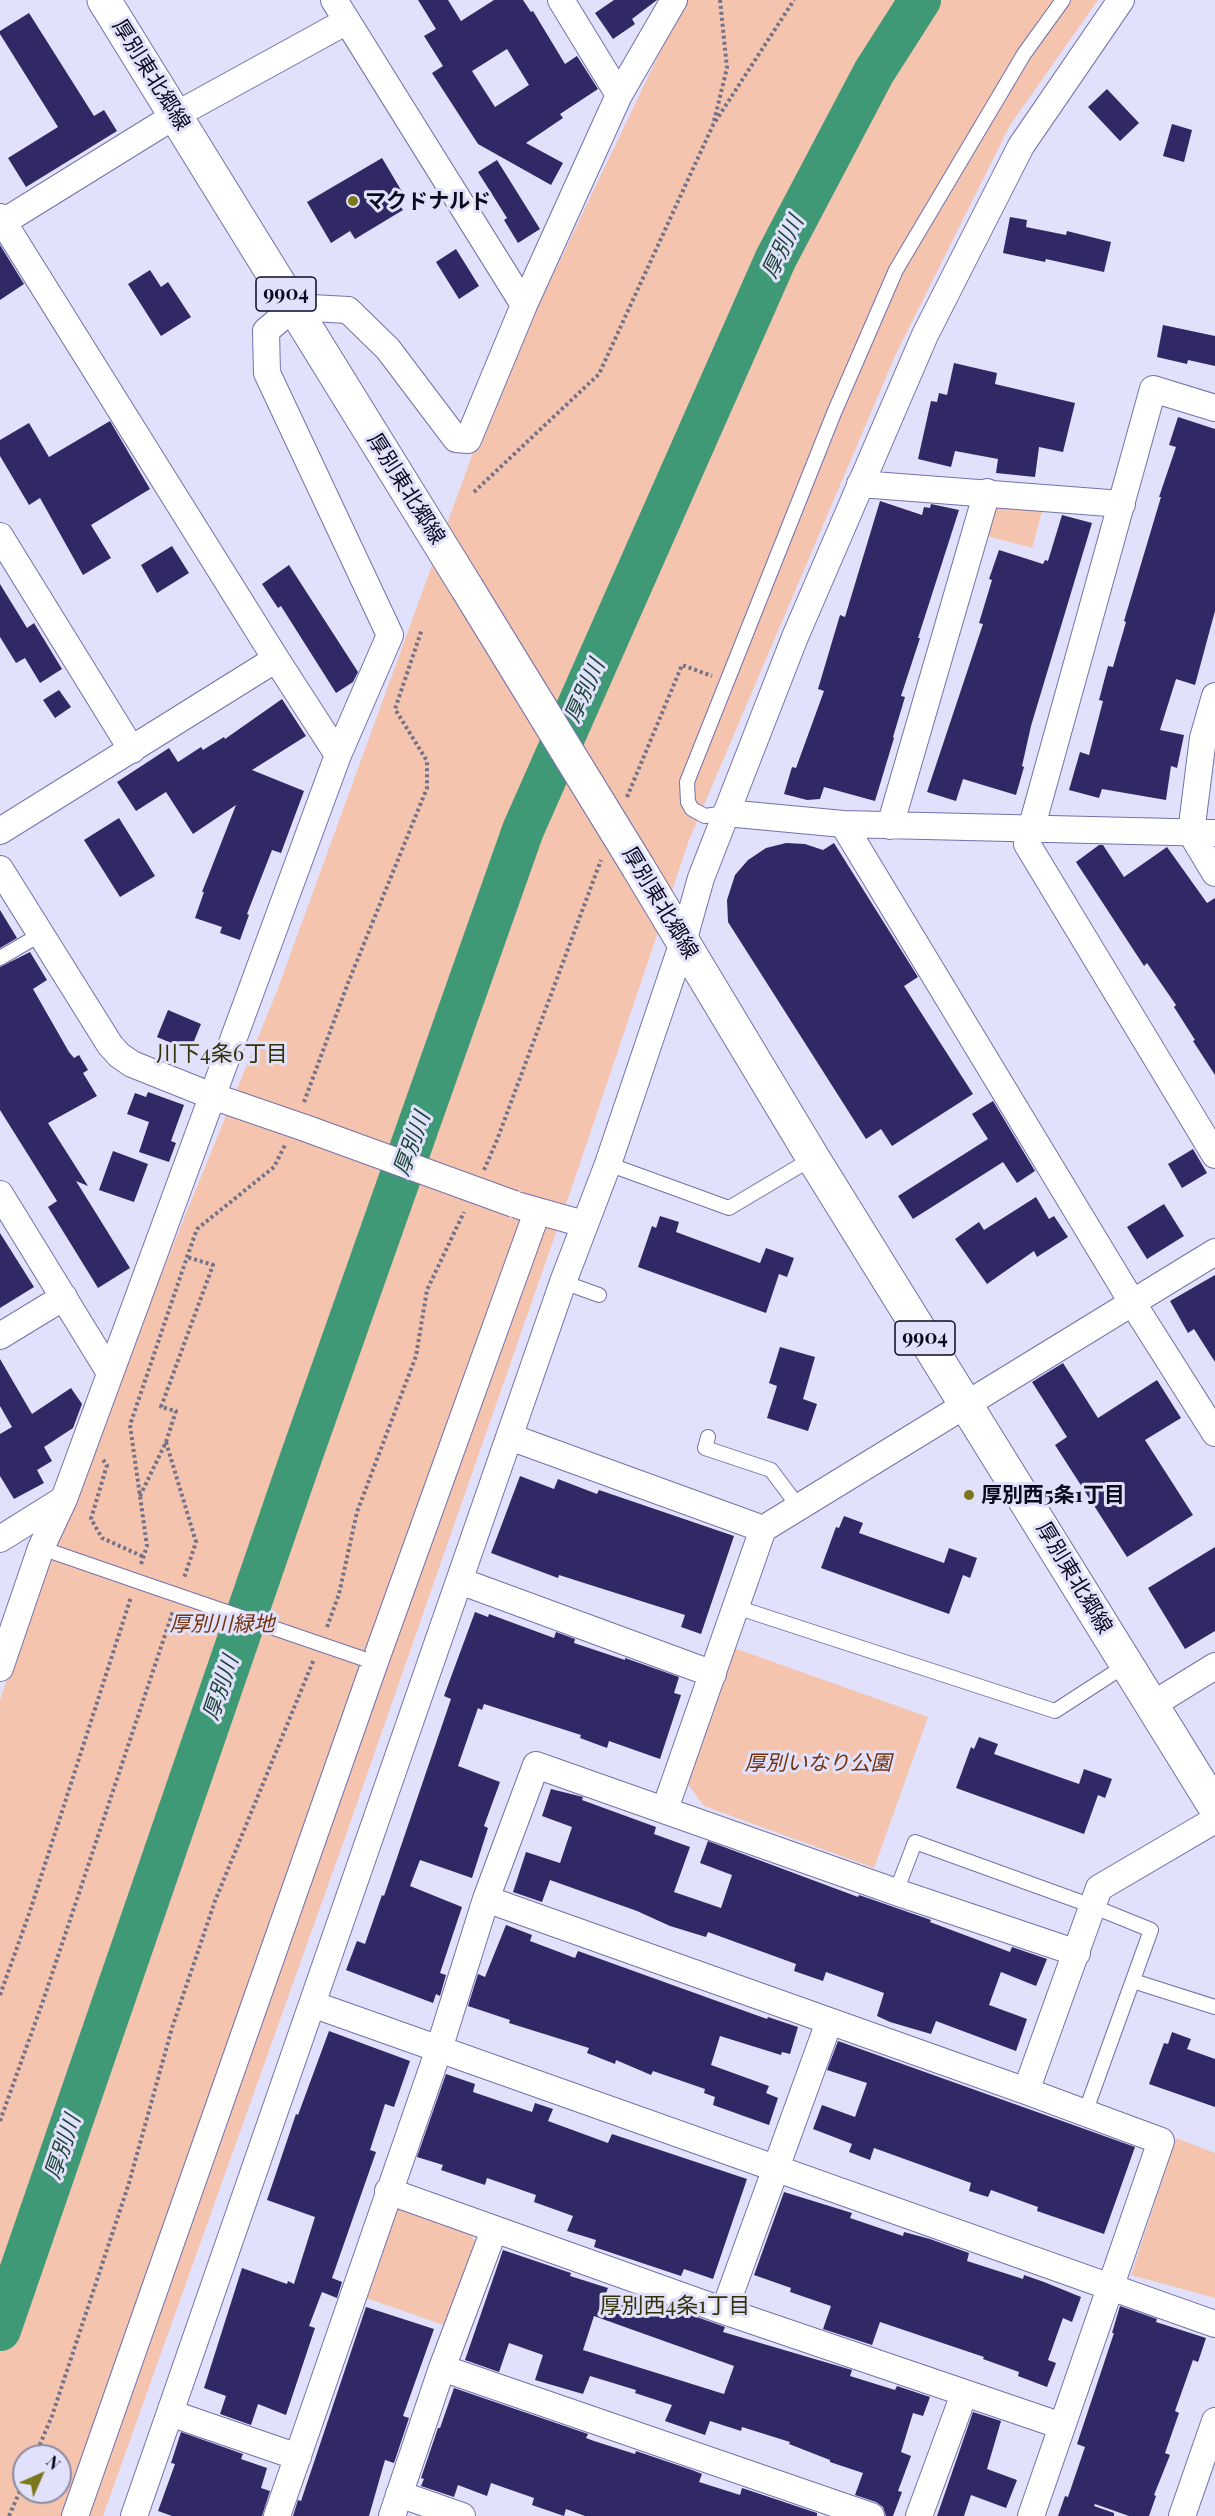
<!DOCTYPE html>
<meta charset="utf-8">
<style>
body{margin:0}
#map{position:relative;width:1215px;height:2516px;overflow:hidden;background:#e1e1fb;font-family:"Playfair Display",serif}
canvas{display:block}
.north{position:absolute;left:12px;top:2444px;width:60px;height:60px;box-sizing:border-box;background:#e1e1fb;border:2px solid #8b8ba3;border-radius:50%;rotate:45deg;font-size:16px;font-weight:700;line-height:24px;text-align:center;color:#0b091e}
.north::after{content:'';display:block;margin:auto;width:21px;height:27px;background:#7d771b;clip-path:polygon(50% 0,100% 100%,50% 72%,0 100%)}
</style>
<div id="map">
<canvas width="1215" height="2516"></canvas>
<div class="north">N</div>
</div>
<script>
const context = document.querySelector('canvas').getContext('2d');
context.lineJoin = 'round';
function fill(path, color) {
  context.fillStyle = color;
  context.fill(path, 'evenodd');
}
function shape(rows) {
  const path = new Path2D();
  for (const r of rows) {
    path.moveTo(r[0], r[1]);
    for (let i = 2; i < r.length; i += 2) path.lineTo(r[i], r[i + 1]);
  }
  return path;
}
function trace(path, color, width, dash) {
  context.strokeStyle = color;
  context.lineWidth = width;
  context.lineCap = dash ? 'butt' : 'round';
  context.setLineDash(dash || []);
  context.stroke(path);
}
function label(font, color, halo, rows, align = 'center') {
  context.font = font + ' "Playfair Display","Noto Sans JP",serif';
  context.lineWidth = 6;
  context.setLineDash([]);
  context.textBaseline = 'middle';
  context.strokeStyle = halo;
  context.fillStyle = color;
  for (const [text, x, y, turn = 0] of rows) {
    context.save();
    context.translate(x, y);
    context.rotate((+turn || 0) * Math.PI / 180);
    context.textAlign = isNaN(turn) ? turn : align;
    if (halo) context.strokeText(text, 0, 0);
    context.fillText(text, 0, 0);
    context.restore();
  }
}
const green = shape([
 [685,0,1098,0,1010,125,895,356,689,840,575,1178,348,1829,103,2516,0,2516,0,1700,58,1527,277,991,490,406],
 [24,2456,60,2456,60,2492,24,2492],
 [1044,504,1032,548,984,535,992,506],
 [734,1648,928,1717,874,1868,704,1806,687,1783],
 [1176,2138,1215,2153,1215,2298,1131,2275],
 [400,2204,469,2229,475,2242,444,2325,357,2295,389,2209]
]);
const river = shape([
 [0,2330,298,1466,523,830,776,258,874,72,920,0]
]);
const building = shape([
 [418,0,448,0,461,21,494,0,523,0,531,12,533,11,565,64,577,56,598,89,560,114,563,118,526,143,563,163,551,185,478,144,432,73,443,66,424,36,436,29],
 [507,49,529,85,495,107,472,71],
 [614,0,657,0,632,19,635,24,613,39,595,13],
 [29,13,94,116,104,110,117,131,26,187,8,158,58,127,0,34,0,31],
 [1107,89,1139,123,1120,141,1088,107],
 [1172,124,1192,130,1184,162,1163,156],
 [382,158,404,195,396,199,403,210,355,239,350,231,331,243,307,202],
 [497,160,540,229,518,243,504,220,507,218,478,172],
 [1010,217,1027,220,1026,227,1066,235,1067,231,1111,242,1104,272,1046,259,1045,262,1003,253],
 [0,245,24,284,0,300],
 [456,249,479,286,459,299,436,262],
 [150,270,161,287,168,282,191,317,161,336,128,284],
 [1163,325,1215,336,1215,366,1188,360,1187,364,1157,357],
 [954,363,997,373,995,384,1075,403,1063,452,1039,447,1035,477,996,473,998,459,955,451,951,467,918,459,931,401,937,402,939,393,947,395],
 [1178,417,1215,429,1215,611,1195,685,1176,679,1160,730,1184,735,1177,768,1171,766,1166,800,1102,789,1099,798,1069,790,1080,752,1089,755,1103,701,1099,700,1108,666,1113,667,1126,622,1124,621,1161,497,1159,497,1176,447,1169,445],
 [110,421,150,489,91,525,111,558,83,575,40,498,29,505,0,456,0,440,29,423,49,457],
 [880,501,922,515,924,507,930,508,931,504,959,510,918,638,920,638,901,696,905,697,893,737,894,738,875,801,824,787,820,799,807,800,784,794,792,767,796,768,824,691,818,689,840,615,845,617],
 [1062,515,1092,523,1031,726,1022,766,1024,767,1016,795,963,779,956,801,927,792,983,624,979,623,992,580,989,579,999,550,1043,564,1045,560,1048,561],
 [172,546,189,573,157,593,141,565],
 [289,565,358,672,353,682,336,693,281,606,278,608,262,584],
 [0,584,27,628,34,623,62,669,40,683,25,658,16,663,0,637],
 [59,690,71,707,55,718,43,700],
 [282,699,306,736,252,770,304,791,281,853,272,850,247,914,249,915,240,940,220,933,222,927,195,918,204,892,202,892,236,805,193,834,166,792,136,811,117,782,169,748,178,762,201,747,203,750,224,737,225,739],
 [119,818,155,876,120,897,84,840],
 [786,843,805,844,823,850,834,843,918,977,904,986,973,1094,892,1146,881,1129,866,1139,728,922,727,900,735,875,748,860,766,848],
 [1099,845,1103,845,1124,877,1167,847,1207,903,1215,898,1215,1075,1193,1041,1195,1040,1174,1007,1176,1005,1147,963,1144,966,1076,862],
 [0,910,17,938,0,948],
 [30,952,47,980,33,989,69,1052,74,1058,79,1055,88,1070,83,1073,97,1096,48,1123,88,1186,76,1181,130,1268,98,1288,48,1207,57,1201,0,1110,0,967],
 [168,1010,201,1024,190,1051,157,1037],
 [148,1092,184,1105,171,1141,176,1143,169,1162,139,1152,149,1122,127,1114,135,1093,146,1097],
 [993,1101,1035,1171,1017,1183,1003,1162,913,1219,898,1196,988,1139,972,1114],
 [1193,1149,1207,1173,1182,1188,1168,1164],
 [113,1151,148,1164,134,1202,99,1190],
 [1036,1197,1049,1219,1054,1216,1068,1237,1037,1257,1034,1251,987,1284,955,1239,979,1222,984,1230],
 [1164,1204,1184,1236,1147,1259,1127,1227],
 [660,1216,679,1222,676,1232,760,1263,766,1248,794,1258,787,1277,779,1274,766,1313,638,1267,652,1226,656,1228],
 [0,1233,34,1287,0,1308],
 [1215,1275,1215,1362,1194,1329,1188,1333,1170,1301],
 [780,1347,815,1357,803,1399,817,1404,808,1431,767,1418,777,1386,769,1383],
 [0,1359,32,1414,71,1388,82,1404,73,1428,44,1447,52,1461,37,1470,44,1483,14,1499,0,1476,0,1434,12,1427,0,1406],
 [1063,1363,1098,1418,1157,1380,1181,1418,1145,1440,1193,1515,1127,1557,1055,1445,1067,1437,1032,1382],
 [520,1476,554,1489,558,1479,597,1494,599,1490,734,1536,701,1634,681,1627,685,1615,559,1575,558,1578,491,1553],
 [844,1516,863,1523,859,1533,944,1563,949,1548,977,1558,970,1578,963,1575,949,1614,821,1568,836,1527,839,1528],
 [1215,1547,1215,1631,1185,1649,1148,1588],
 [475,1612,488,1617,489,1614,554,1638,556,1632,575,1639,574,1643,625,1660,625,1658,679,1677,674,1693,681,1695,660,1759,609,1741,607,1748,580,1738,581,1735,484,1704,482,1710,478,1708,458,1766,500,1782,484,1826,488,1828,472,1878,420,1860,410,1886,462,1907,440,1973,446,1975,440,1996,436,1994,433,2003,346,1970,357,1941,365,1944,382,1895,384,1896,451,1699,444,1696],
 [979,1737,998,1744,994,1754,1079,1784,1084,1769,1112,1779,1105,1798,1098,1795,1084,1834,956,1788,971,1747,974,1749],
 [551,1789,583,1797,582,1800,656,1827,654,1834,690,1847,674,1892,721,1908,732,1875,700,1863,708,1841,858,1897,859,1895,931,1920,930,1922,1010,1952,1012,1947,1047,1959,1036,1986,1001,1972,989,2005,1027,2019,1016,2051,936,2021,931,2034,890,2022,877,2016,884,1993,826,1972,823,1981,794,1971,796,1964,708,1932,706,1937,670,1926,637,1911,550,1880,542,1902,513,1892,526,1852,560,1863,572,1827,542,1816],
 [506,1925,532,1935,530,1941,575,1958,578,1951,767,2019,768,2017,798,2027,790,2054,782,2052,781,2055,720,2036,711,2065,769,2086,766,2093,778,2098,769,2125,713,2105,715,2097,704,2093,705,2089,653,2071,651,2075,616,2060,615,2064,587,2053,589,2048,509,2023,510,2020,468,2006,478,1974,485,1977],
 [329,2031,410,2061,394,2107,385,2104,370,2150,376,2152,332,2278,342,2282,337,2298,322,2292,309,2326,315,2328,286,2415,258,2404,251,2425,220,2414,226,2396,204,2388,242,2268,287,2284,288,2281,294,2284,315,2217,267,2200,296,2114,298,2115],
 [1172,2032,1191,2039,1187,2049,1215,2059,1215,2107,1149,2084,1164,2043,1168,2044],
 [838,2041,1135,2147,1104,2234,1037,2211,1038,2207,991,2190,988,2197,969,2191,971,2183,874,2148,870,2160,849,2152,852,2144,813,2129,822,2105,855,2117,867,2083,827,2070],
 [446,2074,475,2084,473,2092,532,2112,535,2103,553,2109,548,2121,608,2143,612,2134,747,2179,713,2279,684,2269,681,2276,594,2247,596,2240,567,2231,573,2216,534,2202,536,2195,487,2178,485,2185,441,2170,443,2165,417,2157],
 [784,2192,852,2213,850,2218,903,2236,904,2232,930,2239,969,2253,967,2261,1023,2279,1024,2275,1044,2282,1081,2297,1072,2322,1063,2318,1048,2360,1056,2363,1047,2387,1018,2376,1019,2372,983,2359,984,2357,880,2322,872,2345,823,2329,831,2306,790,2292,791,2288,754,2275],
 [503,2250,571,2273,570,2276,608,2288,606,2293,658,2311,660,2304,725,2327,723,2332,852,2370,850,2376,895,2390,897,2386,930,2397,923,2416,913,2413,901,2452,911,2456,898,2491,902,2492,893,2516,886,2516,883,2507,876,2502,855,2495,863,2473,830,2462,830,2460,789,2444,790,2442,742,2427,741,2431,710,2421,705,2435,665,2421,672,2405,635,2393,636,2390,590,2376,583,2394,535,2380,543,2355,509,2343,499,2372,465,2360],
 [594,2316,734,2366,724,2394,583,2350],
 [1120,2306,1157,2319,1156,2322,1206,2338,1198,2362,1193,2360,1175,2411,1179,2413,1165,2453,1170,2455,1154,2495,1156,2496,1149,2516,1129,2516,1095,2504,1094,2506,1114,2513,1114,2516,1058,2516,1065,2496,1068,2497,1085,2447,1077,2444,1114,2333,1112,2333],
 [366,2307,434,2329,403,2416,409,2418,394,2463,385,2460,369,2516,293,2516,298,2500,301,2501],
 [454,2388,588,2434,586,2438,594,2441,635,2454,636,2451,692,2470,702,2474,699,2482,740,2495,742,2488,817,2513,817,2516,585,2516,566,2509,564,2516,532,2505,534,2498,491,2483,487,2496,458,2485,454,2497,421,2486,424,2479,421,2478,438,2428,440,2428],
 [973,2412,1001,2421,987,2469,1017,2480,1006,2508,971,2495,964,2516,937,2516],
 [181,2432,243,2454,241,2459,267,2468,261,2488,270,2491,262,2516,172,2516,158,2511,175,2464,171,2463]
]);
const path = shape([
 [714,121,727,68,720,0],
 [474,492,599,374,713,125,794,0],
 [627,797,682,665,712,676],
 [304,1102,348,983,427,788,427,761,395,709,422,629],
 [484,1170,497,1140,601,860],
 [166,1442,196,1542,184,1578],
 [103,1460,107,1465,91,1519,102,1538,144,1557],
 [140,1496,166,1442,176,1411,161,1407,213,1265,187,1257],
 [141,1564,147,1546,130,1425,187,1257,197,1229,274,1167,285,1145],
 [327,1627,339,1594,357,1512,416,1356,427,1290,464,1212],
 [0,1995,29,1914,131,1597],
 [0,2121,43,2001,173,1611],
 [35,2456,52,2416,129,2183,172,2028,215,1901,314,1659],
 [9,2516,24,2482]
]);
const service = shape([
 [726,813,705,816,692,809,688,802,687,782,834,413,896,270,1024,54,1063,0],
 [0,958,41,934],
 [608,1164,729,1208,813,1158],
 [563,1282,599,1295],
 [708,1437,705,1448,771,1470,798,1506],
 [41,1548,151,1586],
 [736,1607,1055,1711,1126,1665],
 [896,1892,915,1842,1092,1906,1151,1930,1085,2113],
 [1133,1981,1215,2007]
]);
const minor = shape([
 [334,0,524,305],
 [561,0,619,95],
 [0,217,276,659,338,755],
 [0,224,176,115,347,21],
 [1215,408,1153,389,1027,844,1215,1155],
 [860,484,1122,504],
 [0,536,132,750],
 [1215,696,1203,738,1191,833,1215,873],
 [726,813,843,824,1215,833],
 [843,824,1132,1302,1215,1433],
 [890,826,987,492],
 [0,831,276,659],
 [0,869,110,1045,119,1055,132,1064,212,1096,305,1128],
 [0,1194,110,1373],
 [520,1206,584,1224],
 [0,1336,64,1297],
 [510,1437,763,1529],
 [0,1539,64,1499],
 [460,1581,713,1674],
 [0,1668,41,1548,64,1499,338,755,390,635,267,373,266,331,294,307,348,310,388,349,456,439,468,440,524,305,619,95,674,0],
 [1152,1705,1215,1666],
 [665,1809,763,1529,1215,1252],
 [486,1899,1026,2091,1161,2141,1031,2516],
 [312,2004,1215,2324],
 [1026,2091,1099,1888,1215,1820],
 [388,2191,724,2311,1062,2426],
 [724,2311,829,2022],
 [442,2368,871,2516],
 [170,2413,298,2457],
 [399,2494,462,2516],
 [75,2516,375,1662,537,1212],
 [134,2516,563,1282,608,1164,683,942,701,878,795,637,925,335,1021,146,1121,0],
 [277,2516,439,2049,486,1899,536,1765,896,1892,1077,1953],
 [392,2516,442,2368,494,2230],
 [919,2516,964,2394],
 [1182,2516,1215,2421]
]);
const primary = shape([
 [104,0,467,588],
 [638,867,813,1158,1215,1807]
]);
const serviceBridge = shape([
 [151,1586,364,1659]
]);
const minorBridge = shape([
 [305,1128,514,1204]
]);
const primaryBridge = shape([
 [467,588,638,867]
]);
const markers = [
 [353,201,6,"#7d771b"],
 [969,1495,6,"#7d771b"]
];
const shields = [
 [286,294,60],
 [925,1338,60]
];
const shieldNames = [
 ["9904",286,294],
 ["9904",925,1338]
];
const streetNames = [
 ["厚別東北郷線",151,75,58],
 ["厚別東北郷線",406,489,58],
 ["厚別東北郷線",660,903,59],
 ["厚別東北郷線",1074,1578,59]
];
const poiNames = [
 ["マクドナルド",365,201],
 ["厚別西5条1丁目",981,1495]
];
const parkNames = [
 ["厚別川緑地",222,1624],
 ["厚別いなり公園",818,1763]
];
const waterNames = [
 ["厚別川",783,247,-64],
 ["厚別川",585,691,-66],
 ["厚別川",412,1144,-70],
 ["厚別川",221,1688,-71],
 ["厚別川",63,2147,-71]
];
const neighbourhoodNames = [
 ["川下4条6丁目",222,1054],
 ["厚別西4条1丁目",675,2306]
];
fill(green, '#f4c4ae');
trace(river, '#3f9977', 42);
fill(building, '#312965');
trace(service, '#7471ab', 16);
trace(minor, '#7471ab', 28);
trace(primary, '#7471ab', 35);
trace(path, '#737289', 4, [3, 3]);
trace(service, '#fff', 14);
trace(minor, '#fff', 26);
trace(primary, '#fff', 33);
trace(serviceBridge, '#7471ab', 16, []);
trace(minorBridge, '#7471ab', 28, []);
trace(primaryBridge, '#7471ab', 35, []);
trace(serviceBridge, '#fff', 14);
trace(minorBridge, '#fff', 26);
trace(primaryBridge, '#fff', 33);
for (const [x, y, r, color] of markers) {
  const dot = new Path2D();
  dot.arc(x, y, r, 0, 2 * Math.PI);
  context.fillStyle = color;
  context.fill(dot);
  trace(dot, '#e1e1fb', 2);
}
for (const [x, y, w] of shields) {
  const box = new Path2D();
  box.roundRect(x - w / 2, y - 17, w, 34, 4.5);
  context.fillStyle = '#e1e1fb';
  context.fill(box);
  trace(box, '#0b091e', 1.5);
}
label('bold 20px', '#0b091e', null, shieldNames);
label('21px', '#0b091e', '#e1e1fb', streetNames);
label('bold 21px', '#0b091e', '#e1e1fb', poiNames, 'left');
label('italic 21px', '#74320c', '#e1e1fb', parkNames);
label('italic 22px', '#1d4435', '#e1e1fb', waterNames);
label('22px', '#343106', '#e1e1fb', neighbourhoodNames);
</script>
